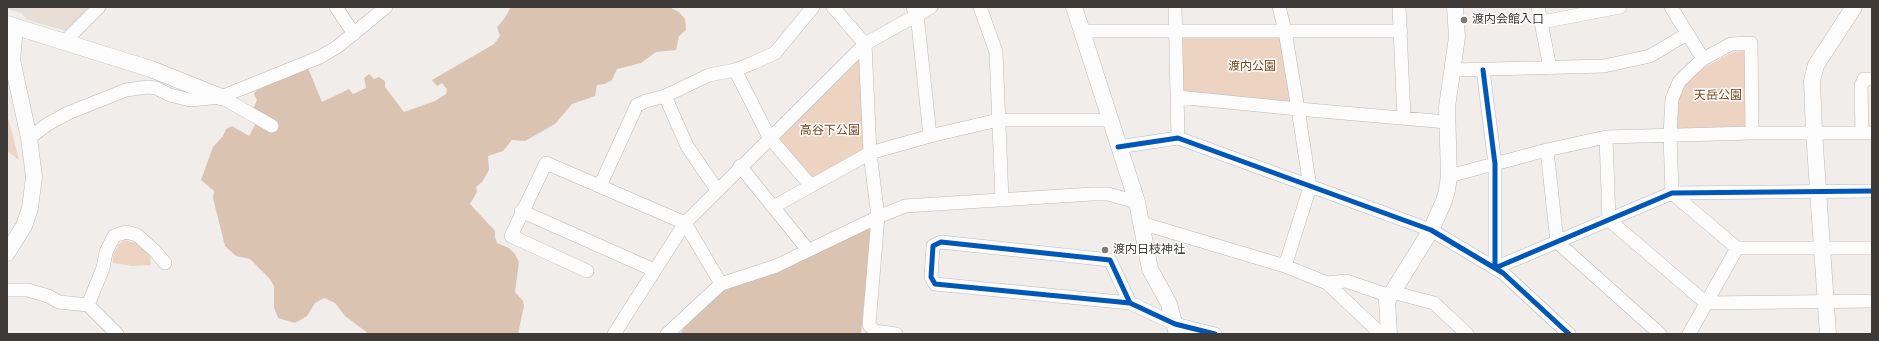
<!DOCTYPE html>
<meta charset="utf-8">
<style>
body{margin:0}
#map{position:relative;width:1879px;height:341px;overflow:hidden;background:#f1edea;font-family:"Varela Round",sans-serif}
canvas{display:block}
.frame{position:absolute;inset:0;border:8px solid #3d3a38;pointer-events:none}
</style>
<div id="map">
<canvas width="1879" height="341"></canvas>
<div class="frame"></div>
</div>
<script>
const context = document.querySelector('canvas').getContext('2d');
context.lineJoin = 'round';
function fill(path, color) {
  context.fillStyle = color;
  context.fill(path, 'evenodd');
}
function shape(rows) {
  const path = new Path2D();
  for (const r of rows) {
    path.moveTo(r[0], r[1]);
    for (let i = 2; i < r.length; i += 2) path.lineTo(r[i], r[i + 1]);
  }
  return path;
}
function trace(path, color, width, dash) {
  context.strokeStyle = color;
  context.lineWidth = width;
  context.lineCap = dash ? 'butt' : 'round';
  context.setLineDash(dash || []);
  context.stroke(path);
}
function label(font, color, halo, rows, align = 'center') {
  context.font = font + ' "Varela Round","Noto Sans JP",sans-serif';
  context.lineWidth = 3;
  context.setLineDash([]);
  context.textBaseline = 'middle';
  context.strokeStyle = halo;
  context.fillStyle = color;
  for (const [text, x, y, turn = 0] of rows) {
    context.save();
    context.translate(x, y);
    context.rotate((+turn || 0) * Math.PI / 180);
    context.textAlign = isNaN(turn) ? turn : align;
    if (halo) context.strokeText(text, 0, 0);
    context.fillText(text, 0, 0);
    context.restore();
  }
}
const built = shape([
 [7,7,90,7,66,31,28,20,21,13,7,9]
]);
const green = shape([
 [1180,34,1281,36,1292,103,1182,92],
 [1749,51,1749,127,1675,129,1677,100,1683,84,1694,73,1733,52],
 [861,56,864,150,812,180,775,136],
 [7,115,12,132,19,160,7,151],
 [125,240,138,244,150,256,151,265,132,266,113,263,113,255,119,244]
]);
const forest = shape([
 [511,7,669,7,679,12,685,19,686,30,679,36,676,50,656,52,641,63,617,69,612,80,605,84,597,85,595,96,572,104,555,124,525,141,512,140,503,151,488,156,489,170,482,182,476,187,477,192,470,204,495,231,495,237,497,243,509,248,515,254,519,262,515,292,523,301,524,306,518,334,369,334,345,316,335,303,324,298,315,303,307,316,295,323,278,318,274,307,274,286,269,278,250,259,236,256,225,246,213,198,214,191,201,180,213,147,223,136,226,129,232,126,249,136,255,125,253,109,257,100,254,94,257,90,308,68,322,102,349,89,353,94,366,88,364,78,369,74,374,79,379,77,385,81,385,87,404,112,435,101,446,94,447,89,442,83,437,86,432,80,494,44,500,36,497,27,504,19],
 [868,227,871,232,861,334,680,334,693,315,728,286]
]);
const minor = shape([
 [336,7,354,34],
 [833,7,865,44,870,153,878,217,869,325,875,331,896,334],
 [980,7,996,52,1002,200],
 [1175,7,1178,138],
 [1279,7,1285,31,1298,109,1310,187,1285,266],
 [1399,7,1404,118],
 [1538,7,1550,68],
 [1671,7,1703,59],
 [913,8,917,14,930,136],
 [1542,22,1620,7],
 [1081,31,1401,31],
 [64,42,99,7],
 [735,70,769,137,811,186],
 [1453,70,1604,66,1650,56,1687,34],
 [1483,70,1495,164,1495,268,1672,193,1872,191],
 [665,96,687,146,717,190],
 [221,97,272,126],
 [1177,97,1298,109,1447,122],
 [1752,133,1751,43,1731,44,1703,59,1690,71,1679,82,1672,99,1670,135,1672,193,1737,248,1872,248],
 [1862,133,1861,86,1864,79,1872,79],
 [1606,137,1609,220,1706,303,1872,301],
 [29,138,48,124,68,113,126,90,147,87,156,88,170,95,190,100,221,97,320,57,337,47,386,7],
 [1118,147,1178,138,1431,230,1503,273,1569,334],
 [1547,150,1557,242,1660,334],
 [740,166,808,250],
 [1449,176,1547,150,1606,137,1752,133,1872,133],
 [600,186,637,105,646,101,665,96,709,75,735,70,753,63,775,53,813,7],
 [773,207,870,153,930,136,998,120,1109,120],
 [521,211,654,270],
 [1141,223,1285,266,1327,283,1381,334],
 [587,271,511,236,546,163,685,223,721,284],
 [1327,283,1346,281,1390,296,1392,292,1434,303,1467,334],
 [7,290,28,290,48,296,59,302,88,305,117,334],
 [1130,303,1110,260,941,242,933,246,931,277,935,284,1130,303,1175,324,1215,334],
 [88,305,103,268,106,252,114,236,126,232,137,235,155,251,165,263],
 [614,334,685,223,865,44,931,7],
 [667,334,721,284,776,266,878,217,905,206,1092,194,1108,194,1137,202],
 [1689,334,1737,248]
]);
const tertiary = shape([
 [1074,7,1137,202,1150,269,1169,304,1177,334],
 [7,24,151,69,221,97],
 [7,253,24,226,30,208,34,177,29,138,12,60,15,27],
 [1389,334,1387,301,1431,230,1444,201,1447,190,1449,176,1447,107,1457,37,1455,7],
 [1828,334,1814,132,1812,81,1816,65,1854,7]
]);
const cycleway = shape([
 [1483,70,1495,164,1495,268,1672,193,1872,191],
 [1118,147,1178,138,1431,230,1503,273,1569,334],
 [1130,303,1110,260,941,242,933,246,931,277,935,284,1130,303,1175,324,1215,334]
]);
const markers = [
 [1464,20,4,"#7c7976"],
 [1105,250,4,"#7c7976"]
];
const poiNames = [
 ["渡内会館入口",1472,20],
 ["渡内日枝神社",1113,250]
];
const parkNames = [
 ["渡内公園",1252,67],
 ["天岳公園",1718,96],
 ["高谷下公園",830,131]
];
fill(built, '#e6ded7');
fill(green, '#ecd3c2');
fill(forest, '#dbc3b2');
trace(minor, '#bcb9b7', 14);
trace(tertiary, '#bcb9b7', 17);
trace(minor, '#fdfcfc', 13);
trace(tertiary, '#fdfcfc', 16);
trace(cycleway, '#0057b8', 5);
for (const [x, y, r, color] of markers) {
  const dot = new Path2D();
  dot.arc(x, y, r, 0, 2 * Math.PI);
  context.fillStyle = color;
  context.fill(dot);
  trace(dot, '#fff', 1.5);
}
label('12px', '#3d3a38', '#fff', poiNames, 'left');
label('12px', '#794519', '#fff', parkNames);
</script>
